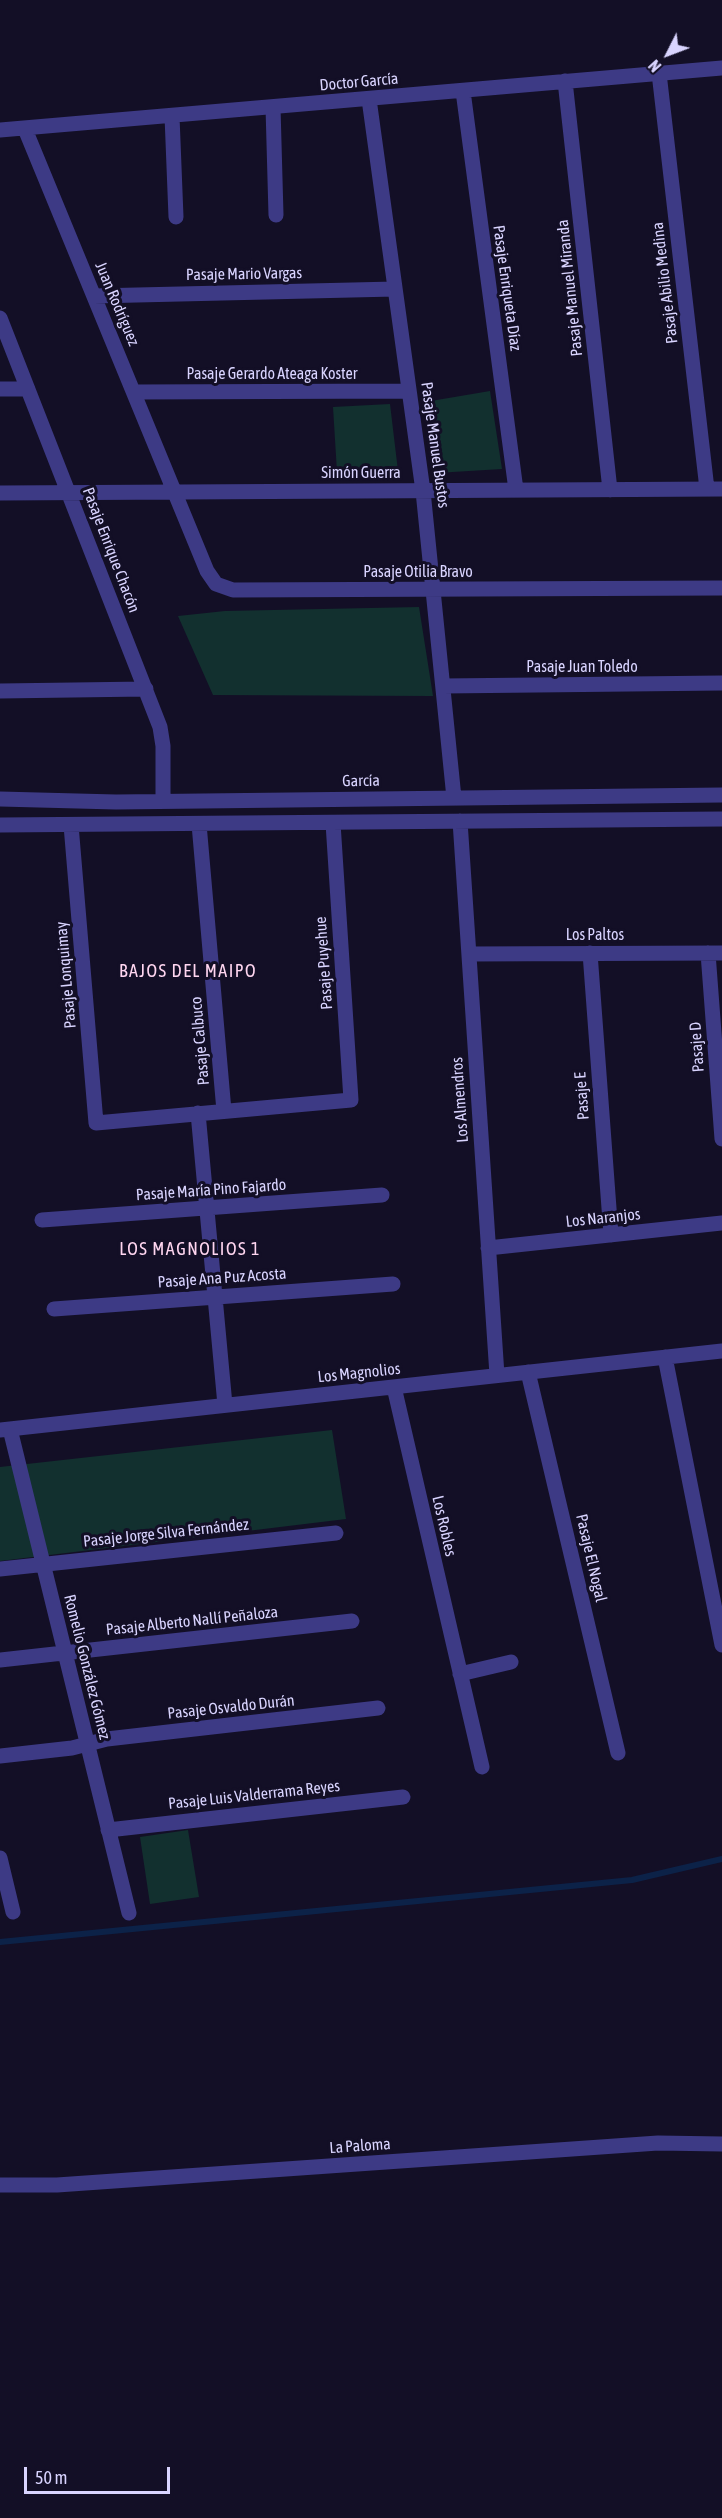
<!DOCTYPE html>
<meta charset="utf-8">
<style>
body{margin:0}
#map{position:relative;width:722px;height:2518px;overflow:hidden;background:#130f26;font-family:"Asap Condensed",sans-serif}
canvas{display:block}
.north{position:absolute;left:638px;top:24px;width:60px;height:60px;-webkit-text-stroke:4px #130f26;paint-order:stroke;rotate:228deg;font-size:16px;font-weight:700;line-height:24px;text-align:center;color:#d9d4ff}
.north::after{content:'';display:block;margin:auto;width:21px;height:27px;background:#d9d4ff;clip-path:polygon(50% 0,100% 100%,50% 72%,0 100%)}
.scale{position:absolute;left:24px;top:2467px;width:146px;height:27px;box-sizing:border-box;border:3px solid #d9d4ff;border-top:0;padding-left:8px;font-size:18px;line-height:21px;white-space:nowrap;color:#d9d4ff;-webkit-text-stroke:4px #130f26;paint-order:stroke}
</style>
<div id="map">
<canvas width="722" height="2518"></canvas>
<div class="north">N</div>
<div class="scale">50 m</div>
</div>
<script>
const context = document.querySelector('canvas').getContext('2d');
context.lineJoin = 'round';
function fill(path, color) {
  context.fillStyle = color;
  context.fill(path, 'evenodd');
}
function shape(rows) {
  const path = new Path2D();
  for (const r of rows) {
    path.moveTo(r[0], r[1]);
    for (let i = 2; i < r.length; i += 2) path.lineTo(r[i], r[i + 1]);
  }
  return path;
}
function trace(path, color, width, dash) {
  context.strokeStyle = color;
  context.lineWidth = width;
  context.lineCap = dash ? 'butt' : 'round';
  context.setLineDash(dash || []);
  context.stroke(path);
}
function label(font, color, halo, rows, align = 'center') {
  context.font = font + ' "Asap Condensed",sans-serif';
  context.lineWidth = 6;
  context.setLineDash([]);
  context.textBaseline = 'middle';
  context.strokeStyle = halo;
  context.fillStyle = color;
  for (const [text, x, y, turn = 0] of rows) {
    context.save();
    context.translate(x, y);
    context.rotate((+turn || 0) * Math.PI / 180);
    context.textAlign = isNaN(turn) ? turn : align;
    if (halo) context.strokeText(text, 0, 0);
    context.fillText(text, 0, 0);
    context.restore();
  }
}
const green = shape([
 [490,391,502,469,436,473,425,402],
 [390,404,398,471,337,472,333,407],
 [419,607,433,696,213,695,178,616,225,611],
 [332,1430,346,1519,0,1561,0,1467],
 [188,1830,199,1897,150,1904,140,1837]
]);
const stream = shape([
 [0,1942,632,1880,722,1859]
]);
const minor = shape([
 [659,73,707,489],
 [565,81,610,490],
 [463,91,516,490],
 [369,99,423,491,454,798],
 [273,107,276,215],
 [172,116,176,217],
 [25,129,207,571,216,584,233,590,722,588],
 [0,130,722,68],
 [94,296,395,289],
 [0,318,160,727,163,746,163,801],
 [0,389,28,389],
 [134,392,409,391],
 [0,493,722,489],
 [443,686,722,683],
 [0,691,146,689],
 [0,799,116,802,722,795],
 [460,821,497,1375],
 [199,824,224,1111],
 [0,825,722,819],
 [71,825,96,1123,351,1100,333,823],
 [590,953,611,1235],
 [708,953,722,1139],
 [469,954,722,953],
 [198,1113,225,1405],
 [42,1220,382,1195],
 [488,1248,722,1223],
 [54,1309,393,1284],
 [665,1357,722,1645],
 [528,1372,618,1753],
 [394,1387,482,1767],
 [10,1429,129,1913],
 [0,1430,722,1351],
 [0,1569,336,1533],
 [0,1660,352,1621],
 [460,1674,511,1662],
 [0,1756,72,1748,107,1739,378,1708],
 [108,1830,403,1797],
 [0,1858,13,1912],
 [0,2185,57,2185,658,2143,722,2144]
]);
const streetNames = [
 ["Doctor García",359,82,-5],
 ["Pasaje Mario Vargas",244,274,-1],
 ["Pasaje Abilio Medina",665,283,-97],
 ["Pasaje Enriqueta Díaz",507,288,82],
 ["Pasaje Manuel Miranda",570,288,-96],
 ["Juan Rodríguez",117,304,67],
 ["Pasaje Gerardo Ateaga Koster",272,374],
 ["Pasaje Manuel Bustos",435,445,82],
 ["Simón Guerra",361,473],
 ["Pasaje Enrique Chacón",111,550,69],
 ["Pasaje Otilia Bravo",418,572],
 ["Pasaje Juan Toledo",582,667],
 ["García",361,781,-1],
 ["Los Paltos",595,935],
 ["Pasaje Puyehue",324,963,-94],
 ["Pasaje Lonquimay",66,975,-95],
 ["Pasaje Calbuco",200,1041,-95],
 ["Pasaje D",697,1047,-94],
 ["Pasaje E",582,1096,-94],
 ["Los Almendros",460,1100,-94],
 ["Pasaje María Pino Fajardo",211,1190,-4],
 ["Los Naranjos",603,1218,-6],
 ["Pasaje Ana Puz Acosta",222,1278,-4],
 ["Los Magnolios",359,1373,-6],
 ["Los Robles",444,1526,77],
 ["Pasaje Jorge Silva Fernández",166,1533,-6],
 ["Pasaje El Nogal",591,1558,77],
 ["Pasaje Alberto Nallí Peñaloza",192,1621,-6],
 ["Romelio González Gómez",87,1667,76],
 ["Pasaje Osvaldo Durán",231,1707,-6],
 ["Pasaje Luis Valderrama Reyes",254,1795,-6],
 ["La Paloma",360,2146,-4]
];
const neighbourhoodNames = [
 ["BAJOS DEL MAIPO",188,971],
 ["LOS MAGNOLIOS 1",190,1249]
];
fill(green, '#12302f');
trace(stream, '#0c2248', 6);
trace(minor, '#3d3a85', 15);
label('16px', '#d9d4ff', '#130f26', streetNames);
context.letterSpacing = '1.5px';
label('18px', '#ffd6f0', '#130f26', neighbourhoodNames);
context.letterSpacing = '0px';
</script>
